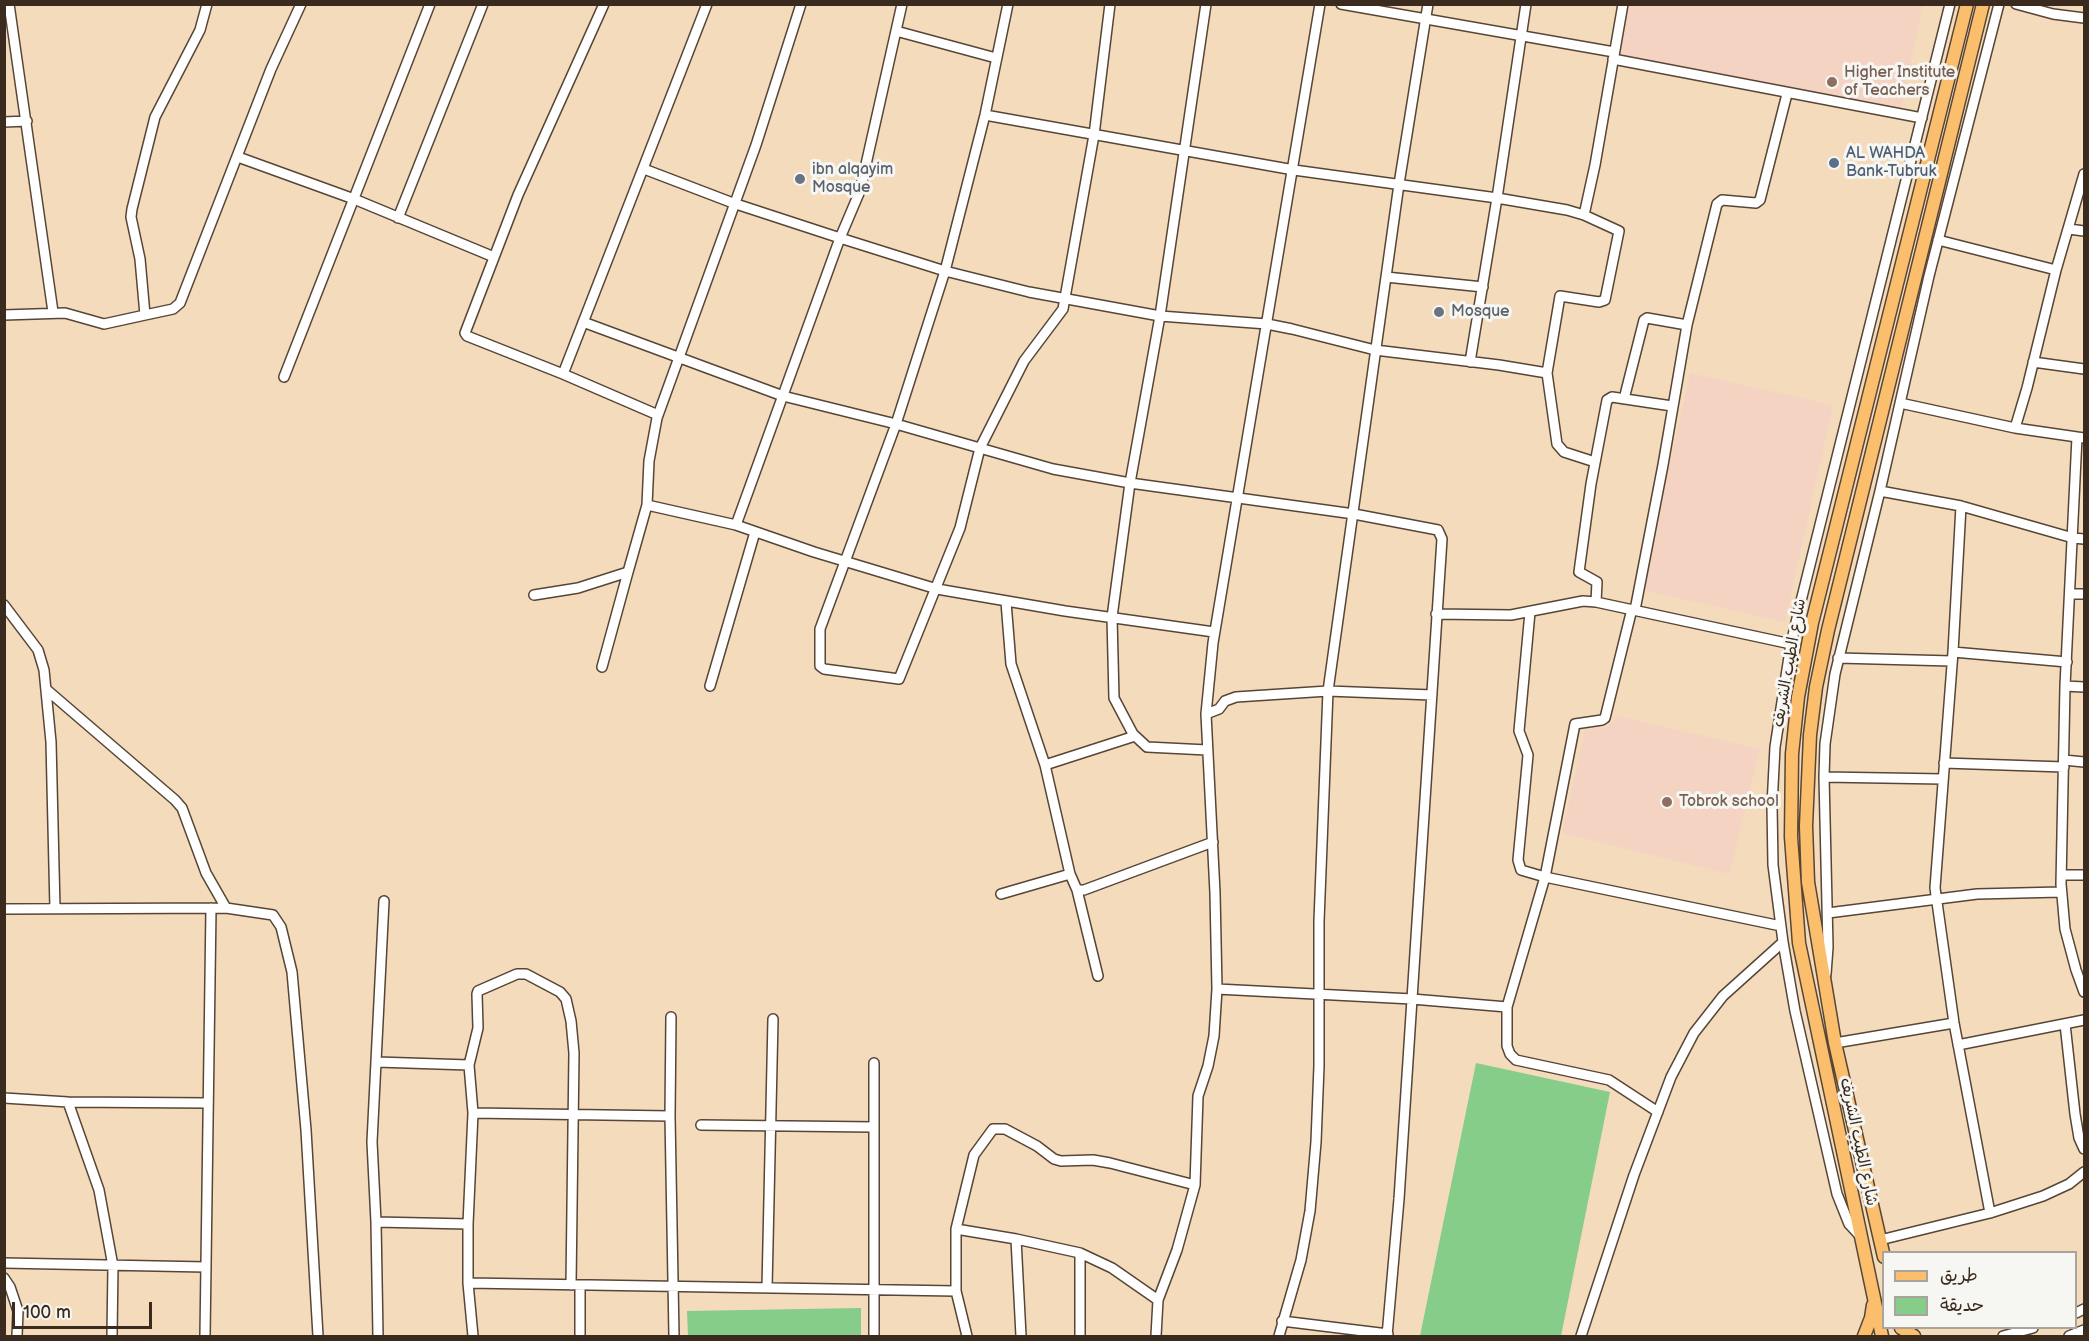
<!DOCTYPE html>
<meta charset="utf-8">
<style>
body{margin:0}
#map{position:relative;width:2089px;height:1341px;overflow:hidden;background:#f3dbbc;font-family:"Balsamiq Sans","Playpen Sans Arabic",sans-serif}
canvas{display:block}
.frame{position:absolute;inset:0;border:6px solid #3b2a1e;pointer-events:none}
.legend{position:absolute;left:1882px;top:1251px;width:195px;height:78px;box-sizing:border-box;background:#f6f6f2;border:2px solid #aba49d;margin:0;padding:8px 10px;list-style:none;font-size:18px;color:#3b2a1e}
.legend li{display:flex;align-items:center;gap:12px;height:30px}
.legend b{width:30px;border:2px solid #aba49d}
.scale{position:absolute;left:12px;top:1302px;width:140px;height:27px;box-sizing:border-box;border:3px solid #3b2a1e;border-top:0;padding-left:8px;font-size:18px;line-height:21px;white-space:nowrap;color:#3b2a1e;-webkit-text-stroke:4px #f6f6f2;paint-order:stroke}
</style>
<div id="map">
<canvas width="2089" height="1341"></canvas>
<div class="frame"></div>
<ul class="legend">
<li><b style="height:8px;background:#fabe6d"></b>طريق</li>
<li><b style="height:16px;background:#85cd88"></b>حديقة</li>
</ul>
<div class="scale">100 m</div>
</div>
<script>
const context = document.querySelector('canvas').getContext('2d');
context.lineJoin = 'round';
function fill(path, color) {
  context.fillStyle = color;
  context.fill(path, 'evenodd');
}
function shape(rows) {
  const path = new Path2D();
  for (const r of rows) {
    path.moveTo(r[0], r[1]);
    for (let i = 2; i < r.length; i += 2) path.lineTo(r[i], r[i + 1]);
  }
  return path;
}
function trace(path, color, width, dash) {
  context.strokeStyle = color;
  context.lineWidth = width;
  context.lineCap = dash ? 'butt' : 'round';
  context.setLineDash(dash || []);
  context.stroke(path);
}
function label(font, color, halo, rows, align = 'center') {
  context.font = font + ' "Balsamiq Sans","Playpen Sans Arabic",sans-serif';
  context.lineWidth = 6;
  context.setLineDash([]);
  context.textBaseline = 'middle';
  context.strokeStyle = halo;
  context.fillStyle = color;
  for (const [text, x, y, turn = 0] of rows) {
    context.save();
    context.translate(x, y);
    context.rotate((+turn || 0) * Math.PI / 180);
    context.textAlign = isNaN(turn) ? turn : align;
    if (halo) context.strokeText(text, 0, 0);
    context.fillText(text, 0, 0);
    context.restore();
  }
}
const built = shape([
 [1627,5,1923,5,1901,109,1614,56],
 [1690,373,1833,405,1785,622,1642,590],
 [1618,716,1760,749,1729,874,1562,833,1585,730,1607,727]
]);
const green = shape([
 [1476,1063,1610,1092,1561,1336,1420,1336],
 [861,1308,861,1336,688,1336,687,1311]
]);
const minor = shape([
 [9,4,53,312],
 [801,4,756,145,657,418,649,461,647,505,736,525,814,552,937,589,1065,611,1214,632],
 [1008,4,985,115,945,271,896,424,820,629,820,666,824,669,899,679,960,528,980,448,1024,361,1063,309,1094,135,1110,4],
 [1206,4,1160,316,1130,483,1112,617,1114,698,1133,734,1147,747,1207,750],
 [1341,4,1614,52],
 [2016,4,2053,14,2084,18],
 [896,31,996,58],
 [1613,59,1922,118],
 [985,115,1294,170,1497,198,1567,210,1584,215,1595,165,1623,4],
 [4,122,27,121],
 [238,157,354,199,494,257],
 [644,169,733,203,840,238,945,271,1029,292,1160,316,1267,324,1292,329,1375,350,1499,365,1547,373,1557,444,1564,452,1595,462],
 [398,218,483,4],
 [2069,229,2084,231],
 [1938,240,2056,270],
 [1386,277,1483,287],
 [4,315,65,313,104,324,145,315,140,259,131,217,132,209,155,117,200,30,207,4],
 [145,315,173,309,180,303,271,69,301,4],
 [583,322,783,396,896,424,1053,469,1130,483,1354,514,1438,530,1442,539,1412,999,1507,1007,1545,877,1575,724,1602,720,1605,718,1632,609],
 [1470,362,1497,198,1526,4],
 [2033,362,2084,369],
 [1547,373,1560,296,1599,302,1605,300,1619,231,1584,215],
 [563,374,467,336,465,333,518,195,604,4],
 [284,377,430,4],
 [1624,399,1644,320,1647,318,1687,325],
 [1900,403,2015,428],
 [658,415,563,374,707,4],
 [2077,437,2015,428,2027,388,2056,270,2084,174],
 [2084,438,2077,437,2065,686,2061,884,2065,929,2076,970,2084,992],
 [1880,491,1961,506,2073,538,2084,539],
 [1961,506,1953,652,1935,888,1954,1023,1990,1213],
 [736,525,840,238,860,191,902,4],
 [2070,594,2084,594],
 [534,595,578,588,628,572,647,505],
 [1006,602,1011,664,1045,765,1070,874,1077,890,1098,976],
 [1596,602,1597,582,1579,572,1591,484,1607,400,1612,397,1672,406],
 [4,605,38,650,44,670,51,742,55,909],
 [1635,610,1663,465,1687,325,1717,204,1722,200,1756,203,1760,200,1787,94],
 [1530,612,1519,731,1528,755,1518,860,1521,870,1545,877,1781,926],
 [1436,614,1511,615,1583,601,1596,602,1791,644],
 [1953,652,2067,662],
 [1838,658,1952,661],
 [602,667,628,572],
 [710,686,755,532],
 [2065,686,2084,687],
 [47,690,175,800,182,808,206,873,226,908,273,915,281,927,292,972,306,1130,318,1336],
 [1206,714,1219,709,1225,701,1236,697,1328,691,1432,695],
 [2064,760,2084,762],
 [1944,763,2064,767],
 [1045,765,1135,736],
 [1824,777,1943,779],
 [2062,875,2084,875],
 [1077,890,1084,890,1213,842],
 [1001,894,1070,874],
 [4,909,226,908],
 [1828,913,1977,894,2061,892],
 [1826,974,1828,947,1824,777,1825,744,1835,674,1880,491,1929,276,1999,4],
 [1217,989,1412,999,1399,1199,1387,1336],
 [1507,1007,1507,1046,1510,1054,1516,1060,1609,1080,1658,1112],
 [671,1017,670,1116,674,1336],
 [2065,1024,2075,1114,2079,1138,2084,1149],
 [1835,1043,1954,1023],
 [1958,1045,2084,1020],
 [377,1062,469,1065],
 [874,1063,874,1336],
 [4,1098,68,1102,208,1103],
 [68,1102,99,1190,113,1266,112,1336],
 [473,1113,670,1116],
 [701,1125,874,1127],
 [376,1222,372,1142,384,901],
 [956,1229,1016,1239,1080,1253,1112,1268,1158,1300],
 [1861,1237,1849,1224,1837,1194,1795,1011,1783,942,1773,865,1772,806,1775,747,1791,644,1801,601,1950,4],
 [1016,1239,1021,1336],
 [1880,1240,1990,1213,2043,1196,2069,1184,2084,1172],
 [4,1263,206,1267],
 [4,1278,10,1287,18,1311,17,1336],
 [468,1283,956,1291],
 [580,1285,580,1336],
 [767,1288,773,1019],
 [2076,1313,2084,1309],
 [1282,1321,1388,1334],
 [205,1336,211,908],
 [378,1336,376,1222,468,1224],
 [473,1336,468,1283,468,1224,473,1113,469,1065,478,1028,477,994,478,991,517,974,526,974,560,992,566,999,571,1021,574,1053,571,1285],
 [967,1336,956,1291,956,1229,974,1155,993,1129,1005,1129,1037,1146,1054,1159,1061,1161,1093,1160,1110,1163,1195,1185],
 [1080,1336,1080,1253],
 [1156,1336,1158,1300,1177,1250,1195,1185,1198,1096,1208,1066,1214,1036,1217,989,1215,893,1206,714,1213,643,1320,4],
 [1279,1336,1301,1260,1310,1211,1316,1142,1319,1066,1319,921,1328,691,1399,184,1428,4],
 [1581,1336,1634,1175,1671,1077,1694,1033,1723,996,1783,942],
 [2003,1336,2033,1328],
 [2069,1336,2084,1330]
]);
const major = shape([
 [1884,1257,1835,1043,1808,882,1806,826,1810,735,1816,687,1828,630,1983,4],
 [1901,1328,1914,1336],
 [1864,1336,1871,1318,1873,1305],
 [1882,1336,1799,943,1791,837,1792,754,1798,697,1812,623,1967,4]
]);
const markers = [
 [1832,82,6,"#8d6e63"],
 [1834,163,6,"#5c6f8a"],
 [800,179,6,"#6b7280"],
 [1439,312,6,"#6b7280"],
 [1667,802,6,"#8d6e63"]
];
const educationNames = [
 ["Higher Institute",1844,73],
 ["of Teachers",1844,91],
 ["Tobrok school",1679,802]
];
const serviceNames = [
 ["AL WAHDA",1846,154],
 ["Bank-Tubruk",1846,172]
];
const worshipNames = [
 ["ibn alqayim",812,170],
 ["Mosque",812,188],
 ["Mosque",1451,312]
];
const streetNames = [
 ["شارع الطيب الشريف",1790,663,-80],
 ["شارع الطيب الشريف",1858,1142,78]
];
fill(built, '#f5d3c2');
fill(green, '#85cd88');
trace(minor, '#574536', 12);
trace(major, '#574536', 15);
trace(minor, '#fff', 9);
trace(major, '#fabe6d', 12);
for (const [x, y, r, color] of markers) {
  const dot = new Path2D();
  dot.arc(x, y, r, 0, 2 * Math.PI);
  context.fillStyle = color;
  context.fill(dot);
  trace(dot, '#f6f6f2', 2);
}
label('16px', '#785e54', '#f6f6f2', educationNames, 'left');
label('16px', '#4e5e75', '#f6f6f2', serviceNames, 'left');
label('16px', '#5b616d', '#f6f6f2', worshipNames, 'left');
label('16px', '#3b2a1e', '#f6f6f2', streetNames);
</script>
